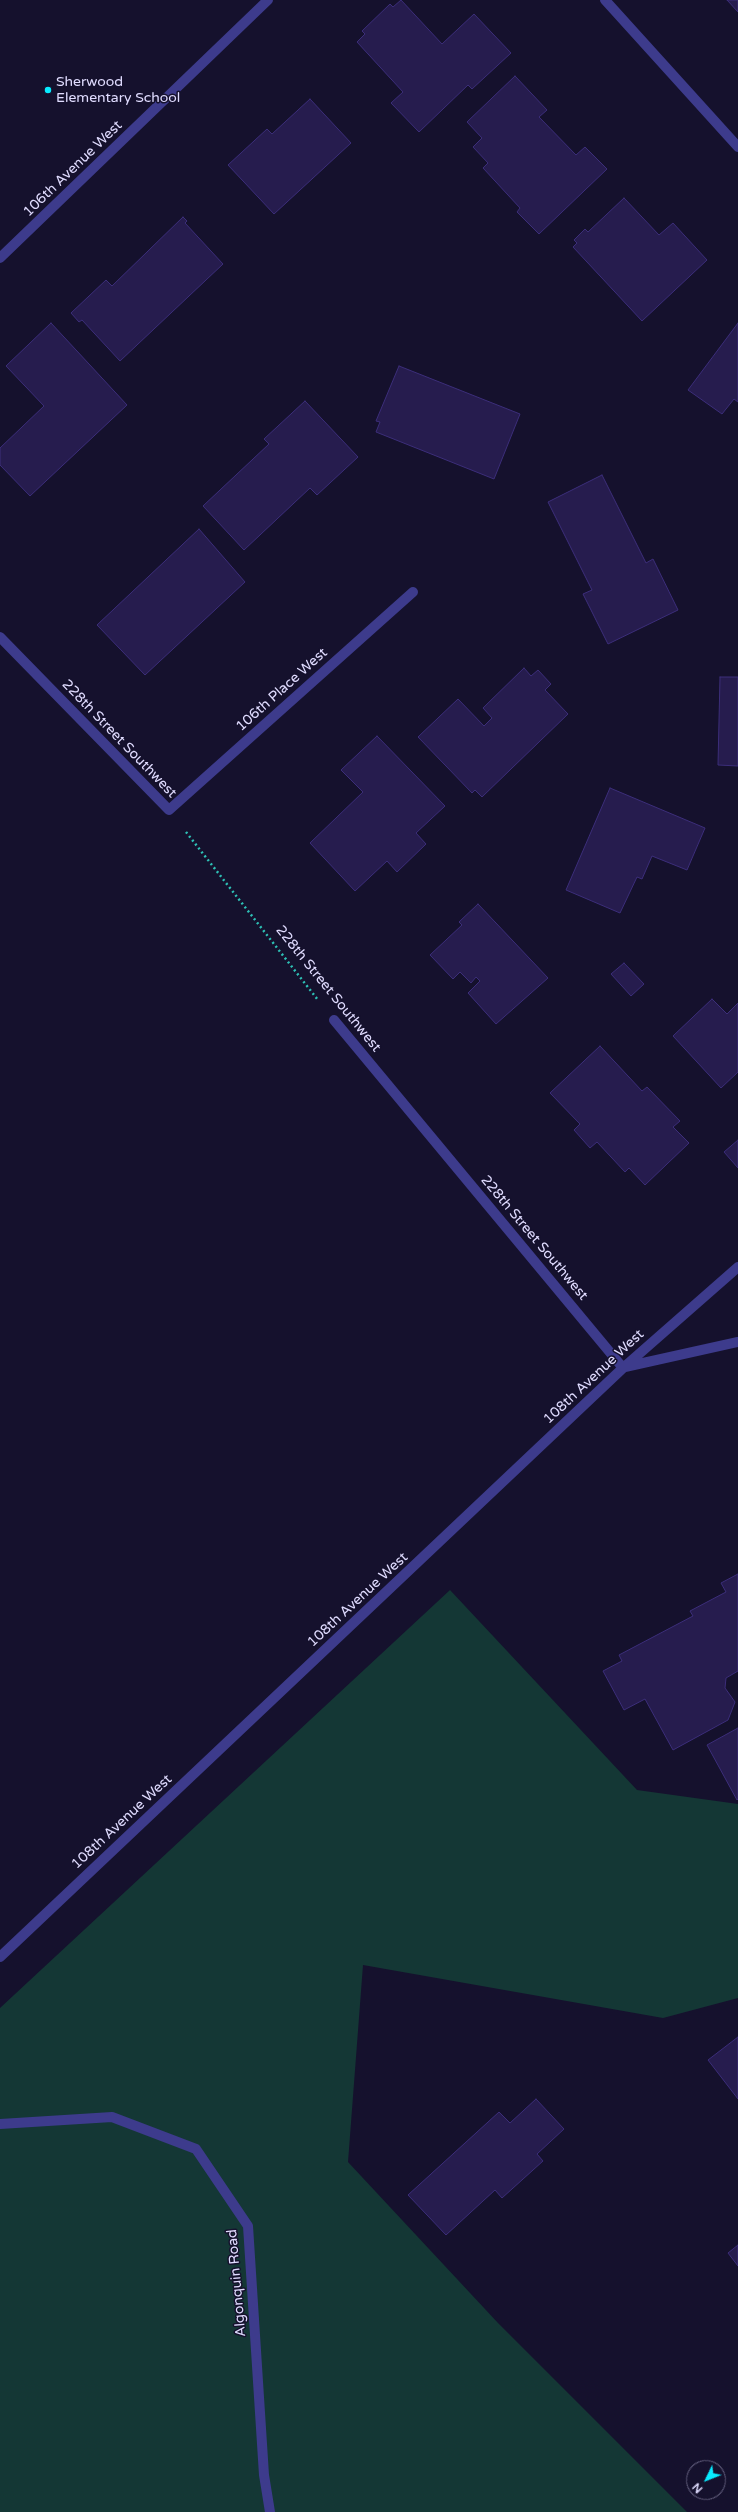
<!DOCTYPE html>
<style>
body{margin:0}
#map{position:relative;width:738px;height:2512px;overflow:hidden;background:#15112d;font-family:"Varela Round",sans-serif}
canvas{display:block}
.north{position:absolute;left:686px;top:2460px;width:40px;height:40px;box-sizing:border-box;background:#15112d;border:1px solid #666281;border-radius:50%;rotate:227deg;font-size:11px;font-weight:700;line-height:16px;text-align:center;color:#e0dcff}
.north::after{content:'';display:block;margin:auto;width:14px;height:18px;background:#08ebff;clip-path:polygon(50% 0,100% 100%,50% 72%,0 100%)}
</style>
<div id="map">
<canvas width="738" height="2512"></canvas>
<div class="north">N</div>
</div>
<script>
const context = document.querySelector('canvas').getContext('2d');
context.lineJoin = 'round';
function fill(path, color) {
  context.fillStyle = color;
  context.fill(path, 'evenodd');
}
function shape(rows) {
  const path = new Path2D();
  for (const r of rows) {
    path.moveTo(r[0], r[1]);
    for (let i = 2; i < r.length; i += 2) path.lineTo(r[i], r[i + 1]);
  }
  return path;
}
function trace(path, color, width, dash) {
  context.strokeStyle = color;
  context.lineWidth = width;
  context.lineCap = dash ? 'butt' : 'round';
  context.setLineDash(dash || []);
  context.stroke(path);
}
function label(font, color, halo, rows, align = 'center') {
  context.font = font + ' "Varela Round",sans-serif';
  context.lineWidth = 3;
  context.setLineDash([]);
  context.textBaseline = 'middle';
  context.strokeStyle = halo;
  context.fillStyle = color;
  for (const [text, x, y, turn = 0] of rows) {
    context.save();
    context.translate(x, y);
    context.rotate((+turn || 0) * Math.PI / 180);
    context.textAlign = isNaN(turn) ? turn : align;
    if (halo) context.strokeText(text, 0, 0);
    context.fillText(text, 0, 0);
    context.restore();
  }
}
const green = shape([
 [450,1590,637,1790,738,1804,738,1998,663,2018,363,1965,348,2162,498,2323,687,2512,0,2512,0,2008]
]);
const building = shape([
 [401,0,442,44,474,14,511,53,472,89,468,85,419,132,391,103,403,92,357,42,365,34,362,31,390,4,393,7,401,0],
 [727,0,738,0,738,12,727,0],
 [515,76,547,110,539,117,576,155,585,147,607,169,539,234,517,212,520,208,483,168,488,163,473,147,482,138,467,122,515,76],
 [310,99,351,143,274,214,228,165,267,129,272,134,310,99],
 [624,198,659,235,673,223,707,260,642,321,573,247,577,243,574,240,585,229,588,232,624,198],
 [183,217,187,221,185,223,223,264,120,361,82,320,79,322,71,313,106,280,112,286,183,217],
 [51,323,127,405,30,496,0,465,0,448,44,406,6,366,51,323],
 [738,323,738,402,734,399,722,414,688,390,738,323],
 [399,366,520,414,494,479,376,432,380,422,376,421,399,366],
 [305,401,358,457,317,495,310,488,244,550,203,506,269,444,264,439,305,401],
 [602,475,646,563,653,559,678,610,608,644,583,594,592,590,548,502,602,475],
 [199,529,245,582,145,675,97,625,199,529],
 [524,668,531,676,538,670,551,684,545,690,568,714,482,797,475,790,472,793,418,737,458,699,484,726,492,718,483,708,524,668],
 [720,677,738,677,738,766,718,765,720,677],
 [377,736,445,806,416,833,426,844,397,872,387,861,355,891,310,843,363,792,341,770,377,736],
 [610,788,705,828,687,870,652,856,642,879,637,877,620,913,566,890,610,788],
 [478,904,548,978,496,1024,468,993,480,981,476,977,471,983,460,972,453,979,430,955,462,925,459,922,478,904],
 [624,963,644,984,631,996,611,974,624,963],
 [712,999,727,1014,738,1003,738,1072,721,1088,673,1036,712,999],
 [600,1046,642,1091,647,1087,680,1121,673,1127,689,1143,645,1185,629,1168,625,1172,597,1142,590,1148,574,1130,580,1124,550,1093,600,1046],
 [738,1140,738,1168,724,1152,738,1140],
 [738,1574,738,1671,726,1678,725,1688,735,1702,728,1720,673,1750,645,1699,624,1710,603,1671,622,1661,619,1655,693,1616,690,1611,726,1592,721,1583,738,1574],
 [738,1728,738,1799,737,1800,707,1745,738,1728],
 [738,2037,738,2099,708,2060,738,2037],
 [536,2099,564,2129,537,2154,543,2161,502,2198,495,2190,446,2235,408,2195,499,2112,510,2123,536,2099],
 [738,2245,738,2266,728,2253,738,2245]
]);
const path = shape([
 [186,832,318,1000]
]);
const minor = shape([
 [605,0,738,147],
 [0,258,268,0],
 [0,637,169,810,413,592],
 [334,1020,623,1368],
 [625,1367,738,1342],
 [0,1957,623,1368,738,1267],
 [0,2124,112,2117,196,2149,248,2226,264,2475,270,2512]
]);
const markers = [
 [48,90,4,"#08ebff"]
];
const poiNames = [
 ["Sherwood",56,82],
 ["Elementary School",56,98]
];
const streetNames = [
 ["106th Avenue West",73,169,-44],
 ["106th Place West",282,690,-42],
 ["228th Street Southwest",119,739,46],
 ["228th Street Southwest",328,989,51],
 ["228th Street Southwest",534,1238,50],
 ["108th Avenue West",594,1377,-43],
 ["108th Avenue West",358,1600,-43],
 ["108th Avenue West",122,1822,-43],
 ["Algonquin Road",237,2283,-95]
];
fill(green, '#143735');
fill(building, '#261c4e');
trace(building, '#3c2e7a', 1);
trace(path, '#2ec1b6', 2.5, [2, 3]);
trace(minor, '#3d3b8c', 10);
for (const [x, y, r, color] of markers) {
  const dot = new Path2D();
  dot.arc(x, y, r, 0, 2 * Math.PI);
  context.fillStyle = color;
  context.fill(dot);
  trace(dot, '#15112d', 1.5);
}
label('14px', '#e0dcff', '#15112d', poiNames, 'left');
label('14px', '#e0dcff', '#15112d', streetNames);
</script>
